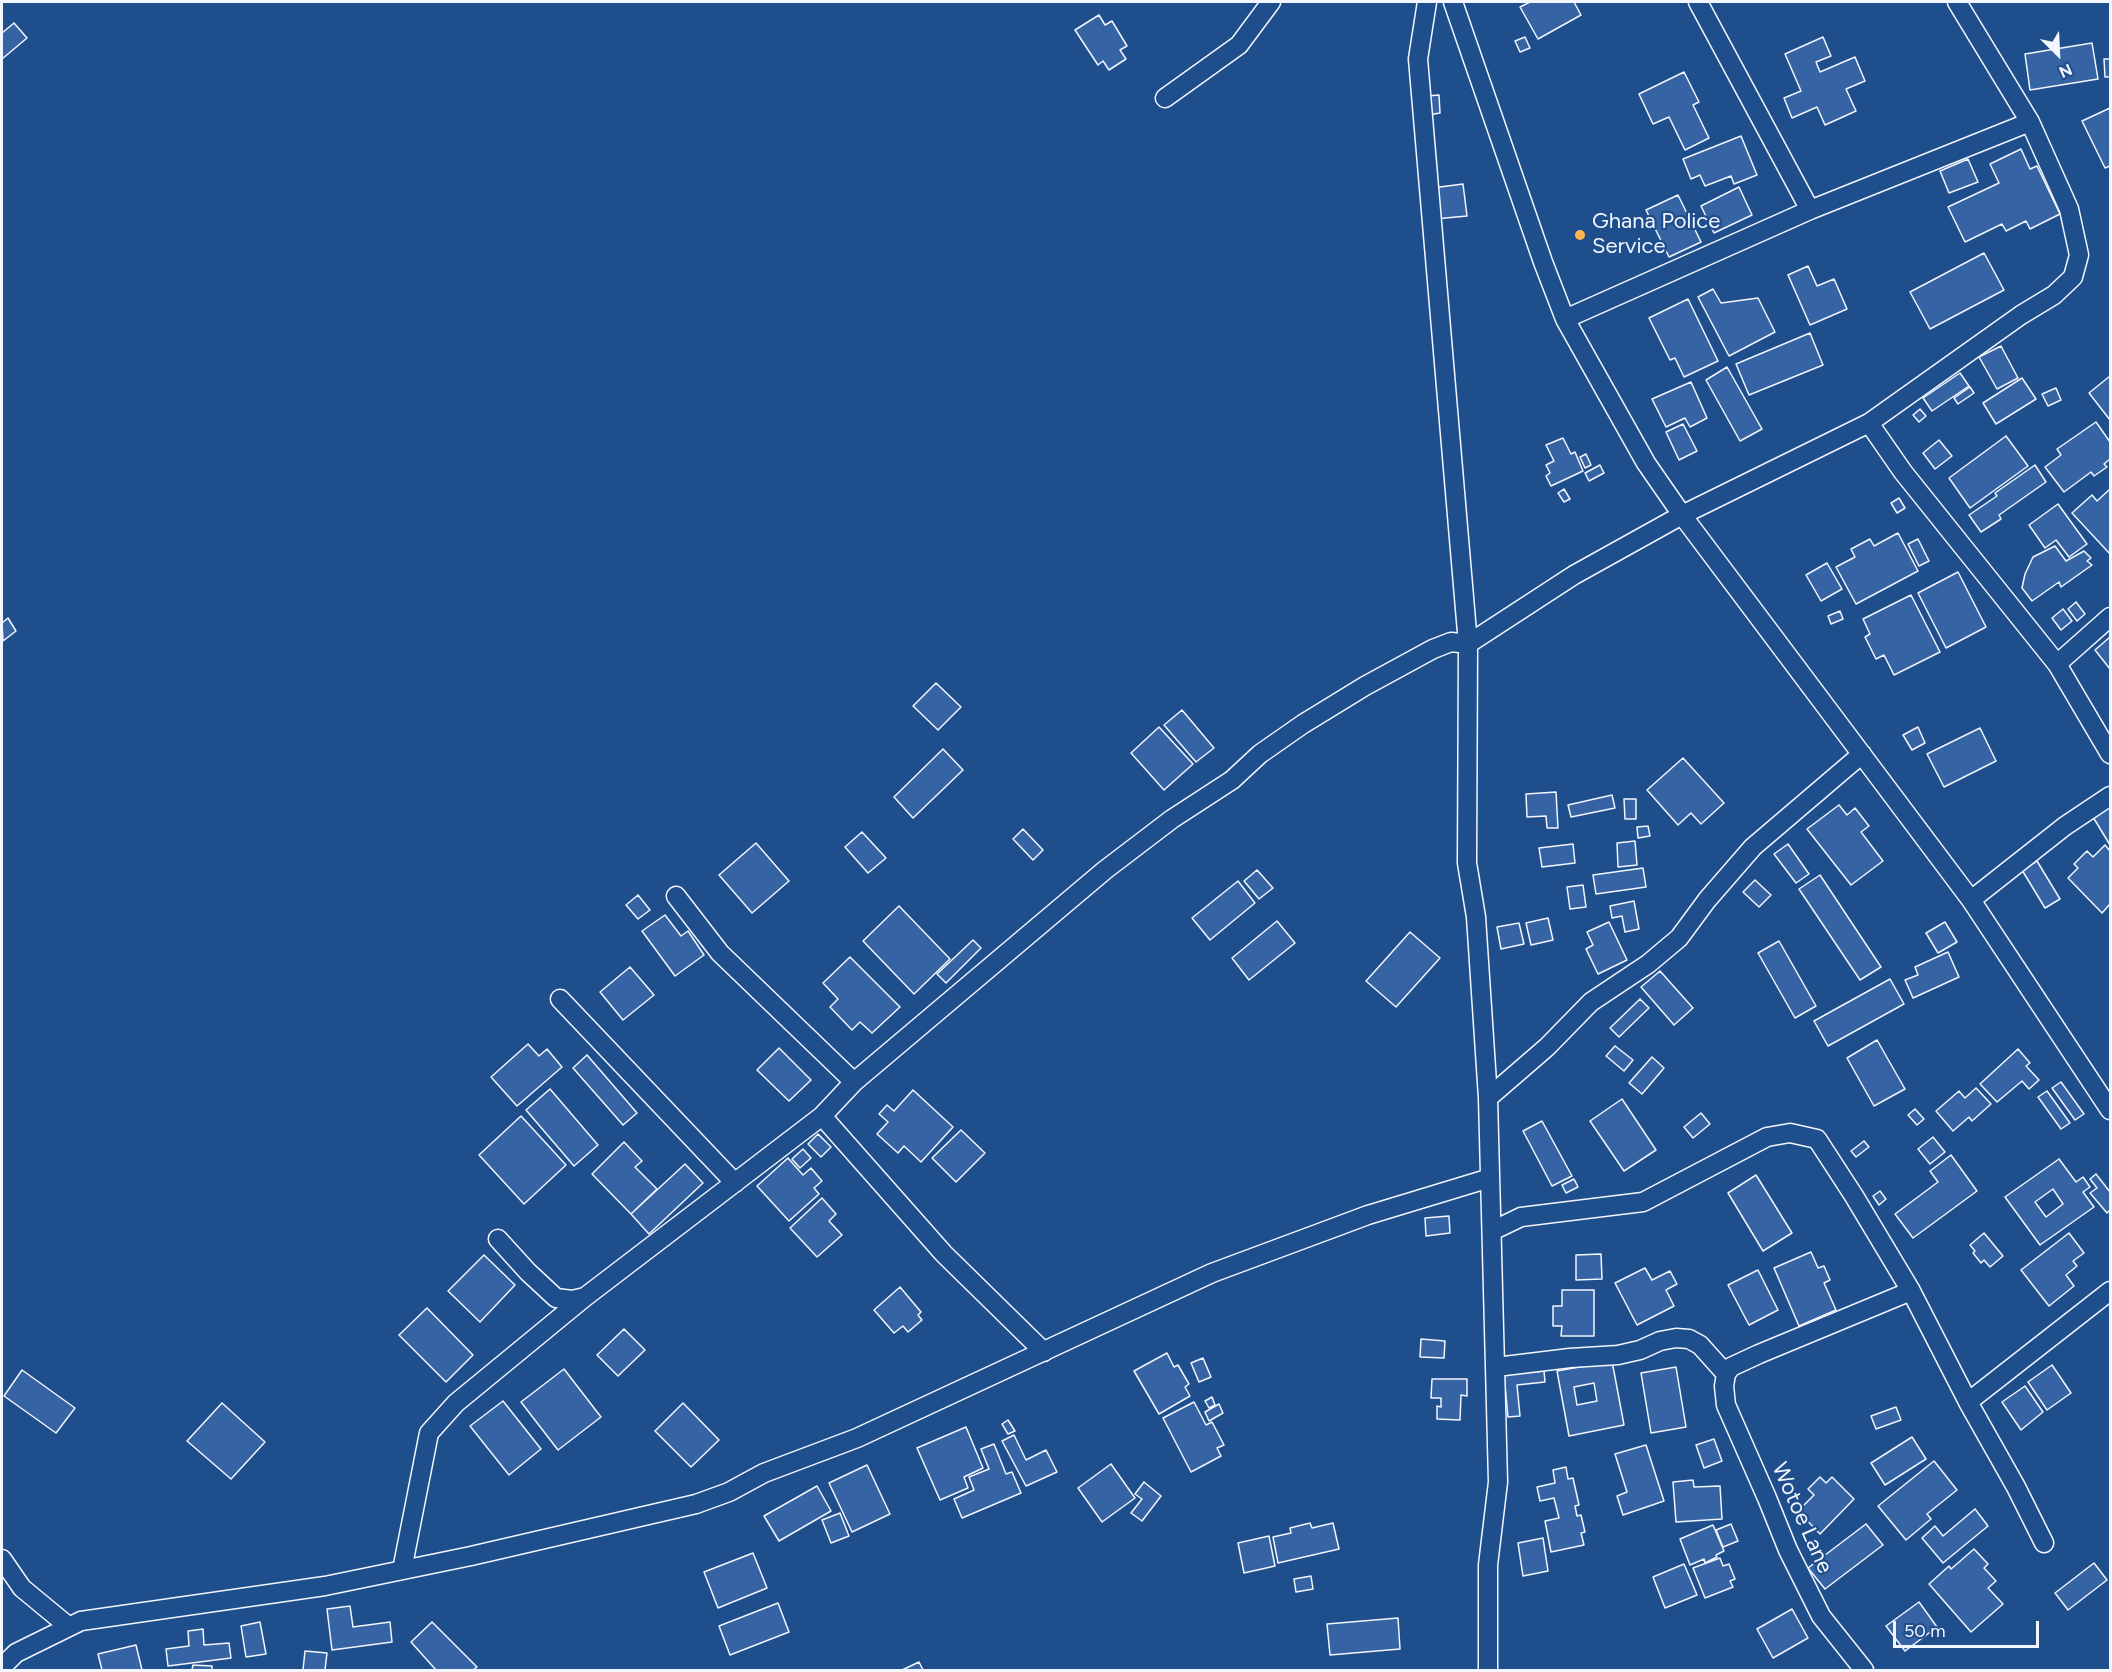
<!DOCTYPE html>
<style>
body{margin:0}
#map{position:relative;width:2112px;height:1672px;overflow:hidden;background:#1f4e8c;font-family:Figtree,sans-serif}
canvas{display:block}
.frame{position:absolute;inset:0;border:3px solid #f2f6ff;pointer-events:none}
.north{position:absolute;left:2028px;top:24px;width:60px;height:60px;-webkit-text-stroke:4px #1f4e8c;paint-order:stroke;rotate:156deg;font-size:16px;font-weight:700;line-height:24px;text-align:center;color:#f2f6ff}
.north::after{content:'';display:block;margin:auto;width:21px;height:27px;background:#f2f6ff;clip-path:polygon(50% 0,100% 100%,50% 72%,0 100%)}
.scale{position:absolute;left:1893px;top:1621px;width:146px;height:27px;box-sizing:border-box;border:3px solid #f2f6ff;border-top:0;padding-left:8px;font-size:18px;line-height:21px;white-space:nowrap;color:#f2f6ff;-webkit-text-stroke:4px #1f4e8c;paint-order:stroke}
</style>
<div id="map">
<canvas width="2112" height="1672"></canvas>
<div class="frame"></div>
<div class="north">N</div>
<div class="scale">50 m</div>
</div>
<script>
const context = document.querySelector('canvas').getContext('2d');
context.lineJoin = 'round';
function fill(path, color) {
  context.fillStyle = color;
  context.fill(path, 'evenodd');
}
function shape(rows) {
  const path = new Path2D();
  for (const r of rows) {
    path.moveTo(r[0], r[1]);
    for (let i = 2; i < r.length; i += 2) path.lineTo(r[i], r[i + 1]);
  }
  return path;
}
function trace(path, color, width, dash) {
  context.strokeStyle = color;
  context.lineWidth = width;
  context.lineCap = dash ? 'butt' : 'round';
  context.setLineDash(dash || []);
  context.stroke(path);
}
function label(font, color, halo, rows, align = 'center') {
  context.font = font + ' Figtree,sans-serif';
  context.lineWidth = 4.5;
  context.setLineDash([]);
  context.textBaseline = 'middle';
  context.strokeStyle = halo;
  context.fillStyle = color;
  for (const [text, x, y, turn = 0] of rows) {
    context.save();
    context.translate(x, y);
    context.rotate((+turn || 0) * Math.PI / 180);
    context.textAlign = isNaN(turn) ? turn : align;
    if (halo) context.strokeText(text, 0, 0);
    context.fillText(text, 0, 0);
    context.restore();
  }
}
const building = shape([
 [1530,2,1574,2,1581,15,1538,39,1520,7,1530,2],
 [1099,15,1105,25,1112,21,1127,46,1120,50,1126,59,1109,70,1103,61,1098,65,1075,30,1099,15],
 [14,23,27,38,2,59,2,33,14,23],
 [1525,37,1530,48,1520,52,1515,41,1525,37],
 [1823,37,1831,56,1816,62,1820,72,1855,57,1865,81,1846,89,1856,111,1825,125,1817,107,1792,118,1784,98,1801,91,1785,54,1823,37],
 [2092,43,2098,79,2030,90,2025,54,2092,43],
 [2104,59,2110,59,2110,77,2105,77,2104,59],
 [1684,72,1699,102,1693,105,1709,138,1685,150,1669,117,1653,124,1639,94,1684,72],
 [1439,95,1440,113,1428,115,1427,96,1439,95],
 [2110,108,2110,166,2105,168,2082,121,2110,108],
 [1741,136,1757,175,1734,184,1731,176,1705,186,1700,175,1691,179,1683,159,1741,136],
 [2021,149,2030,169,2037,166,2060,214,2030,229,2026,221,2006,231,2002,224,1965,242,1948,207,1999,183,1990,164,2021,149],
 [1968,159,1978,182,1949,193,1940,171,1968,159],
 [1463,184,1467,216,1435,219,1432,188,1463,184],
 [1739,187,1752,215,1714,233,1701,206,1739,187],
 [1678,195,1701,242,1669,257,1646,210,1678,195],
 [1984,253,2004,290,1930,329,1910,292,1984,253],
 [1808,266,1817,286,1834,279,1847,309,1810,325,1788,275,1808,266],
 [1713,289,1721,303,1758,298,1775,332,1729,356,1698,297,1713,289],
 [1688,299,1718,361,1684,377,1675,358,1670,360,1649,318,1688,299],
 [1810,333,1823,365,1749,395,1736,364,1810,333],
 [2001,346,2018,378,1997,389,1979,357,2001,346],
 [1727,367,1762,429,1740,441,1706,380,1727,367],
 [1960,373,1969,386,1932,411,1923,398,1960,373],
 [2110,376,2110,420,2089,393,2110,376],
 [2022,378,2036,399,1996,424,1983,403,2022,378],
 [1691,382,1707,418,1690,427,1685,418,1666,427,1652,399,1691,382],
 [1970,387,1974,393,1958,404,1954,398,1970,387],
 [2056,388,2061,400,2048,406,2042,394,2056,388],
 [1920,409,1926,416,1919,422,1913,415,1920,409],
 [2096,422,2110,442,2110,459,2104,464,2107,467,2094,476,2091,472,2064,492,2045,467,2061,455,2057,449,2096,422],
 [1683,424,1697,451,1679,460,1666,432,1683,424],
 [2006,436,2028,466,1970,508,1949,478,2006,436],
 [1563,438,1571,454,1575,452,1583,471,1551,486,1546,476,1550,473,1546,465,1554,461,1546,445,1563,438],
 [1939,440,1952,456,1935,469,1923,453,1939,440],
 [1586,454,1591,465,1585,468,1580,457,1586,454],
 [1600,465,1604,473,1589,481,1585,473,1600,465],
 [2035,465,2046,482,1999,515,2001,519,1981,532,1969,515,1997,496,1995,493,2035,465],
 [1564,489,1570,499,1564,502,1558,493,1564,489],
 [2110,489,2110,554,2072,513,2092,495,2097,501,2110,489],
 [1899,498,1905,508,1897,513,1891,503,1899,498],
 [2058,504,2087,544,2069,557,2056,540,2045,548,2029,525,2058,504],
 [1898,533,1918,571,1856,604,1836,567,1855,557,1851,549,1870,539,1874,546,1898,533],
 [1918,539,1929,561,1919,566,1908,544,1918,539],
 [2055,546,2066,561,2084,551,2091,558,2087,561,2092,565,2061,587,2059,582,2032,601,2022,588,2025,574,2033,557,2055,546],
 [1827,563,1842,589,1821,601,1806,575,1827,563],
 [1958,572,1986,627,1946,648,1918,593,1958,572],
 [1911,595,1940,652,1894,675,1884,655,1876,659,1865,637,1870,634,1863,619,1911,595],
 [2076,602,2085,614,2077,621,2068,609,2076,602],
 [2063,609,2072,621,2061,630,2052,618,2063,609],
 [1840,611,1843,619,1831,624,1828,616,1840,611],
 [8,618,16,631,3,641,2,623,8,618],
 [2110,637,2110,669,2095,650,2110,637],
 [936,683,961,707,938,730,913,706,936,683],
 [1182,710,1214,748,1196,762,1164,725,1182,710],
 [1159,727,1193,764,1164,790,1131,753,1159,727],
 [1918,727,1925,743,1912,750,1903,735,1918,727],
 [1980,728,1996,761,1944,787,1927,754,1980,728],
 [943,749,963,770,913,818,894,797,943,749],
 [1683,758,1724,803,1701,824,1691,813,1678,825,1647,790,1683,758],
 [1556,792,1558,828,1547,828,1546,816,1527,817,1526,794,1556,792],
 [1612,795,1615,808,1571,817,1568,805,1612,795],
 [1624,799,1636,799,1636,819,1625,819,1624,799],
 [1839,805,1847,815,1855,808,1869,826,1861,832,1883,861,1851,885,1807,829,1839,805],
 [2110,806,2110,845,2093,817,2110,806],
 [1648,826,1650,836,1638,838,1637,827,1648,826],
 [1023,829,1043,850,1033,860,1013,839,1023,829],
 [862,832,886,858,868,873,845,847,862,832],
 [1635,841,1637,865,1618,867,1617,843,1635,841],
 [756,843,789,881,752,913,719,875,756,843],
 [1573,844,1575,863,1542,867,1539,848,1573,844],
 [1788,844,1809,874,1796,883,1774,854,1788,844],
 [2105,845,2110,851,2110,904,2102,913,2068,878,2078,868,2074,864,2087,851,2093,857,2105,845],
 [2037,861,2060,899,2045,908,2022,870,2037,861],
 [1643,868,1646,887,1596,894,1593,875,1643,868],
 [1257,870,1273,888,1259,899,1244,881,1257,870],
 [1820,875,1881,967,1860,980,1799,889,1820,875],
 [1755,880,1771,895,1759,907,1743,892,1755,880],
 [1238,881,1255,903,1210,940,1192,918,1238,881],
 [1583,885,1586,907,1570,909,1567,887,1583,885],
 [638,895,650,910,638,919,626,905,638,895],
 [1634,901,1639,929,1625,932,1622,916,1612,918,1610,906,1634,901],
 [899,906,950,959,914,994,863,941,899,906],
 [665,915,681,936,688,931,704,955,675,976,642,931,665,915],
 [1548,918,1553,940,1531,945,1526,923,1548,918],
 [1277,921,1295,943,1249,980,1232,958,1277,921],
 [1609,922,1627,960,1598,974,1586,949,1593,945,1587,932,1609,922],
 [1945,922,1957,942,1938,953,1926,933,1945,922],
 [1519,923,1524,944,1501,949,1497,927,1519,923],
 [1410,932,1440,958,1396,1007,1366,981,1410,932],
 [973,940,981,948,946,983,937,974,973,940],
 [1779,941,1816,1006,1795,1018,1758,953,1779,941],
 [1948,952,1959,977,1913,998,1905,980,1918,975,1915,967,1948,952],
 [850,957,900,1007,872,1033,860,1022,852,1030,830,1007,838,999,823,983,850,957],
 [630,967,654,995,623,1020,600,992,630,967],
 [1660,971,1693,1008,1674,1025,1641,987,1660,971],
 [1890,979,1904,1004,1828,1046,1814,1021,1890,979],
 [1640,999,1649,1008,1619,1037,1610,1028,1640,999],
 [1877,1040,1905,1089,1874,1106,1847,1058,1877,1040],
 [528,1044,539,1056,547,1049,562,1067,517,1106,491,1077,528,1044],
 [1615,1046,1633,1060,1624,1071,1606,1056,1615,1046],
 [779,1048,811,1080,789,1101,757,1070,779,1048],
 [2018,1049,2030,1063,2026,1066,2039,1080,2029,1089,2022,1081,1997,1102,1980,1084,2018,1049],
 [587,1055,637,1113,623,1125,573,1068,587,1055],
 [1652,1057,1664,1068,1642,1094,1629,1083,1652,1057],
 [2061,1082,2084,1114,2075,1120,2052,1088,2061,1082],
 [1976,1088,1991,1104,1972,1121,1969,1117,1953,1131,1936,1111,1959,1091,1965,1098,1976,1088],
 [550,1089,598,1145,574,1166,526,1110,550,1089],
 [913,1090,953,1127,921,1162,904,1146,898,1153,877,1134,888,1122,879,1114,887,1105,894,1111,913,1090],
 [2047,1091,2070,1123,2061,1129,2038,1097,2047,1091],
 [1622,1099,1656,1150,1624,1171,1590,1121,1622,1099],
 [1915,1109,1924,1119,1917,1125,1908,1115,1915,1109],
 [1701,1113,1710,1124,1693,1138,1684,1127,1701,1113],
 [521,1116,566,1165,524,1204,479,1155,521,1116],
 [1542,1121,1572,1176,1552,1186,1523,1131,1542,1121],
 [961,1130,985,1153,956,1182,932,1158,961,1130],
 [818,1134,831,1147,821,1157,808,1144,818,1134],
 [1933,1137,1945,1152,1930,1164,1918,1149,1933,1137],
 [1864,1141,1869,1147,1856,1157,1851,1151,1864,1141],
 [624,1142,642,1161,635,1167,657,1189,631,1214,592,1174,624,1142],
 [803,1149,811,1158,800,1168,792,1159,803,1149],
 [1951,1155,1977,1191,1913,1238,1895,1214,1938,1182,1930,1171,1951,1155],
 [788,1158,803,1175,811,1168,822,1181,814,1188,819,1194,789,1221,757,1186,788,1158],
 [2059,1159,2076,1182,2083,1177,2090,1187,2083,1192,2094,1207,2040,1245,2005,1197,2059,1159],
 [2053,1189,2063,1204,2046,1217,2035,1202,2053,1189],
 [685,1164,703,1183,649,1234,631,1214,685,1164],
 [2096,1174,2110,1192,2110,1210,2107,1213,2090,1193,2097,1188,2090,1179,2096,1174],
 [1756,1175,1792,1233,1763,1251,1728,1193,1756,1175],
 [1574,1179,1578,1187,1566,1193,1562,1185,1574,1179],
 [1880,1191,1886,1199,1879,1205,1873,1196,1880,1191],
 [822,1198,836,1214,829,1221,842,1235,817,1257,790,1228,822,1198],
 [1449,1216,1450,1233,1426,1236,1425,1218,1449,1216],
 [1984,1233,2003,1256,1990,1267,1984,1260,1981,1263,1973,1253,1975,1251,1970,1245,1984,1233],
 [2069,1233,2084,1253,2073,1261,2077,1266,2066,1275,2074,1286,2049,1306,2021,1270,2069,1233],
 [1811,1252,1818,1268,1824,1266,1830,1280,1824,1283,1836,1310,1799,1326,1774,1268,1811,1252],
 [1601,1254,1602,1279,1576,1280,1576,1255,1601,1254],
 [484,1255,515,1285,480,1322,448,1291,484,1255],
 [1645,1268,1652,1280,1670,1271,1677,1284,1666,1290,1674,1306,1637,1325,1615,1283,1645,1268],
 [1758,1270,1778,1310,1749,1325,1728,1285,1758,1270],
 [900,1287,921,1312,918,1315,922,1320,908,1332,903,1326,894,1333,874,1310,900,1287],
 [1562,1290,1594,1290,1594,1336,1561,1336,1562,1326,1553,1326,1553,1306,1562,1306,1562,1290],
 [427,1308,473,1355,446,1382,399,1335,427,1308],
 [624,1329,645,1350,618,1376,597,1355,624,1329],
 [1421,1339,1445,1341,1444,1358,1420,1357,1421,1339],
 [1167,1353,1174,1367,1178,1365,1189,1384,1185,1387,1190,1396,1159,1414,1134,1371,1167,1353],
 [1203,1358,1211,1377,1199,1382,1191,1363,1203,1358],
 [1612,1361,1624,1425,1569,1436,1557,1371,1612,1361],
 [1594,1383,1597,1401,1577,1405,1574,1387,1594,1383],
 [2052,1365,2071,1393,2047,1410,2028,1382,2052,1365],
 [1676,1367,1686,1427,1651,1433,1641,1373,1676,1367],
 [564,1369,601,1417,558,1450,521,1402,564,1369],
 [22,1370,75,1408,56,1433,4,1396,22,1370],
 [1544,1371,1545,1382,1517,1385,1520,1416,1508,1417,1504,1375,1544,1371],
 [1432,1379,1467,1379,1467,1396,1461,1395,1460,1420,1437,1419,1437,1406,1441,1407,1441,1398,1431,1398,1432,1379],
 [2025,1386,2043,1412,2021,1430,2002,1402,2025,1386],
 [1212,1397,1215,1405,1209,1408,1205,1401,1212,1397],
 [503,1401,541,1449,509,1475,470,1426,503,1401],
 [1194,1402,1206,1425,1212,1422,1224,1445,1217,1448,1221,1456,1191,1472,1163,1418,1194,1402],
 [222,1403,265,1442,231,1479,187,1441,222,1403],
 [683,1403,719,1440,691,1467,655,1431,683,1403],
 [1219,1404,1223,1413,1209,1421,1205,1412,1219,1404],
 [1896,1407,1901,1420,1876,1429,1871,1416,1896,1407],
 [1008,1420,1015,1431,1008,1434,1002,1424,1008,1420],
 [966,1427,983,1468,964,1477,968,1488,940,1500,917,1448,966,1427],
 [1014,1435,1026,1460,1046,1450,1057,1472,1026,1486,1002,1441,1014,1435],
 [1912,1437,1926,1459,1885,1485,1871,1463,1912,1437],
 [1714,1439,1722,1461,1704,1468,1696,1445,1714,1439],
 [994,1444,1006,1474,1012,1472,1021,1493,962,1518,954,1499,974,1490,969,1477,989,1469,981,1449,994,1444],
 [1646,1445,1664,1501,1623,1515,1617,1496,1627,1492,1615,1454,1646,1445],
 [1934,1461,1957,1490,1927,1514,1931,1519,1906,1540,1878,1506,1934,1461],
 [1111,1464,1135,1498,1102,1522,1078,1488,1111,1464],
 [867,1465,890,1514,852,1532,829,1483,867,1465],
 [1566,1467,1568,1479,1573,1478,1579,1505,1575,1506,1577,1516,1581,1515,1585,1532,1581,1533,1584,1545,1551,1552,1545,1521,1559,1518,1554,1498,1540,1501,1537,1487,1555,1483,1553,1470,1566,1467],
 [1820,1477,1826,1483,1832,1477,1854,1499,1820,1534,1798,1511,1814,1495,1808,1489,1820,1477],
 [1693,1480,1694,1487,1720,1486,1722,1519,1676,1522,1673,1482,1693,1480],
 [1144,1482,1161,1496,1142,1521,1131,1513,1142,1499,1135,1494,1144,1482],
 [817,1486,831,1511,779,1541,764,1516,817,1486],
 [1975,1509,1988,1526,1943,1563,1922,1538,1935,1526,1943,1536,1975,1509],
 [840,1513,849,1536,831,1543,822,1520,840,1513],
 [1310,1523,1312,1528,1333,1523,1339,1549,1278,1563,1273,1537,1291,1533,1290,1528,1310,1523],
 [1731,1524,1738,1541,1723,1547,1716,1530,1731,1524],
 [1866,1524,1883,1545,1825,1589,1808,1568,1866,1524],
 [1713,1525,1724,1551,1716,1555,1717,1557,1705,1563,1704,1559,1690,1565,1680,1539,1713,1525],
 [1269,1536,1275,1566,1244,1573,1238,1543,1269,1536],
 [1543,1538,1548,1571,1523,1576,1518,1543,1543,1538],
 [1974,1549,1988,1564,1984,1568,1996,1581,1988,1588,2003,1604,1971,1632,1929,1584,1949,1566,1951,1569,1974,1549],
 [753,1553,767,1588,718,1608,704,1572,753,1553],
 [1720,1558,1723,1566,1729,1564,1735,1579,1730,1581,1733,1587,1705,1598,1693,1568,1720,1558],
 [2094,1563,2107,1580,2068,1610,2055,1593,2094,1563],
 [1684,1564,1697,1595,1665,1608,1653,1577,1684,1564],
 [1311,1576,1313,1589,1296,1592,1294,1579,1311,1576],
 [1919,1602,1937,1627,1905,1651,1886,1626,1919,1602],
 [778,1603,789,1632,730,1655,719,1626,778,1603],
 [350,1606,353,1627,390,1622,392,1642,332,1650,327,1609,350,1606],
 [1792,1609,1808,1638,1773,1658,1757,1629,1792,1609],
 [1398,1618,1400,1649,1330,1655,1327,1624,1398,1618],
 [260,1622,266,1654,246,1657,241,1626,260,1622],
 [432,1622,477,1667,473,1670,436,1670,411,1642,432,1622],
 [203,1629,204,1645,229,1643,231,1658,168,1666,166,1649,189,1646,188,1631,203,1629],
 [136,1645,142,1670,102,1670,98,1654,136,1645],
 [305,1651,327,1653,325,1670,303,1670,305,1651],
 [919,1662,923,1670,902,1670,919,1662],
 [193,1665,212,1666,212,1670,217,1670,192,1670,193,1665]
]);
const minor = shape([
 [1427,2,1418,59,1468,644,1467,863,1476,917,1488,1098,1498,1482,1488,1565,1488,1670],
 [1453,2,1543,262,1565,319,1646,463,1682,515,1971,900,2110,1110],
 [1698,2,1810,210],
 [1165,98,1239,45,1271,2],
 [1565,319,1810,210,2030,122],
 [1869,423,1903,472,2057,664,2110,754],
 [2057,664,2110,617],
 [676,896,720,953,854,1082],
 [1971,900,2065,826,2110,796],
 [560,999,735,1183],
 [1488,1098,1547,1047,1591,1002,1648,964,1679,938,1707,900,1753,847,1862,754],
 [822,1116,944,1254,1044,1352],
 [1492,1231,1521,1217,1643,1202,1767,1137,1790,1133,1817,1139,1854,1196,1911,1291,1968,1402,2016,1487,2044,1543],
 [498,1239,528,1272,556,1298,572,1300,585,1297],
 [1496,1367,1570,1358,1618,1355,1640,1350,1660,1341,1676,1338,1689,1339,1700,1345,1726,1374,1731,1367,1759,1354,1911,1291],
 [1726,1374,1724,1386,1726,1405,1767,1498,1788,1550,1821,1616,1864,1670],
 [1968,1402,2110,1291],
 [2,1559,22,1588,68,1626],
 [402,1570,429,1433,456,1403,585,1297,822,1116,854,1082,1105,870,1172,819,1232,780,1260,754,1303,724,1365,686,1433,649,1451,642,1468,644,1574,575,1682,515,1869,423,2021,315,2054,295,2073,277,2079,255,2069,209,2030,122,1957,2],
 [2,1667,16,1653,81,1621,325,1586,471,1556,696,1504,729,1492,764,1473,857,1438,1212,1273,1368,1215,1490,1178]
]);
const markers = [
 [1580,235,6,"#ffb74d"]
];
const poiNames = [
 ["Ghana Police",1592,222],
 ["Service",1592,247]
];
const streetNames = [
 ["Wotoe Lane",1802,1518,66]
];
fill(building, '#3563a3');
trace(building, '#f2f6ff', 1.5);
trace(minor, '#f2f6ff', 21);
trace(minor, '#1f4e8c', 18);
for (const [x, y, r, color] of markers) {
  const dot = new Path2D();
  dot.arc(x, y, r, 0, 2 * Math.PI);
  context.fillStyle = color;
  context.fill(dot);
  trace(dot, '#1f4e8c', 2);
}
label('22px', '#f2f6ff', '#1f4e8c', poiNames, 'left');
label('22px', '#f2f6ff', '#1f4e8c', streetNames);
</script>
